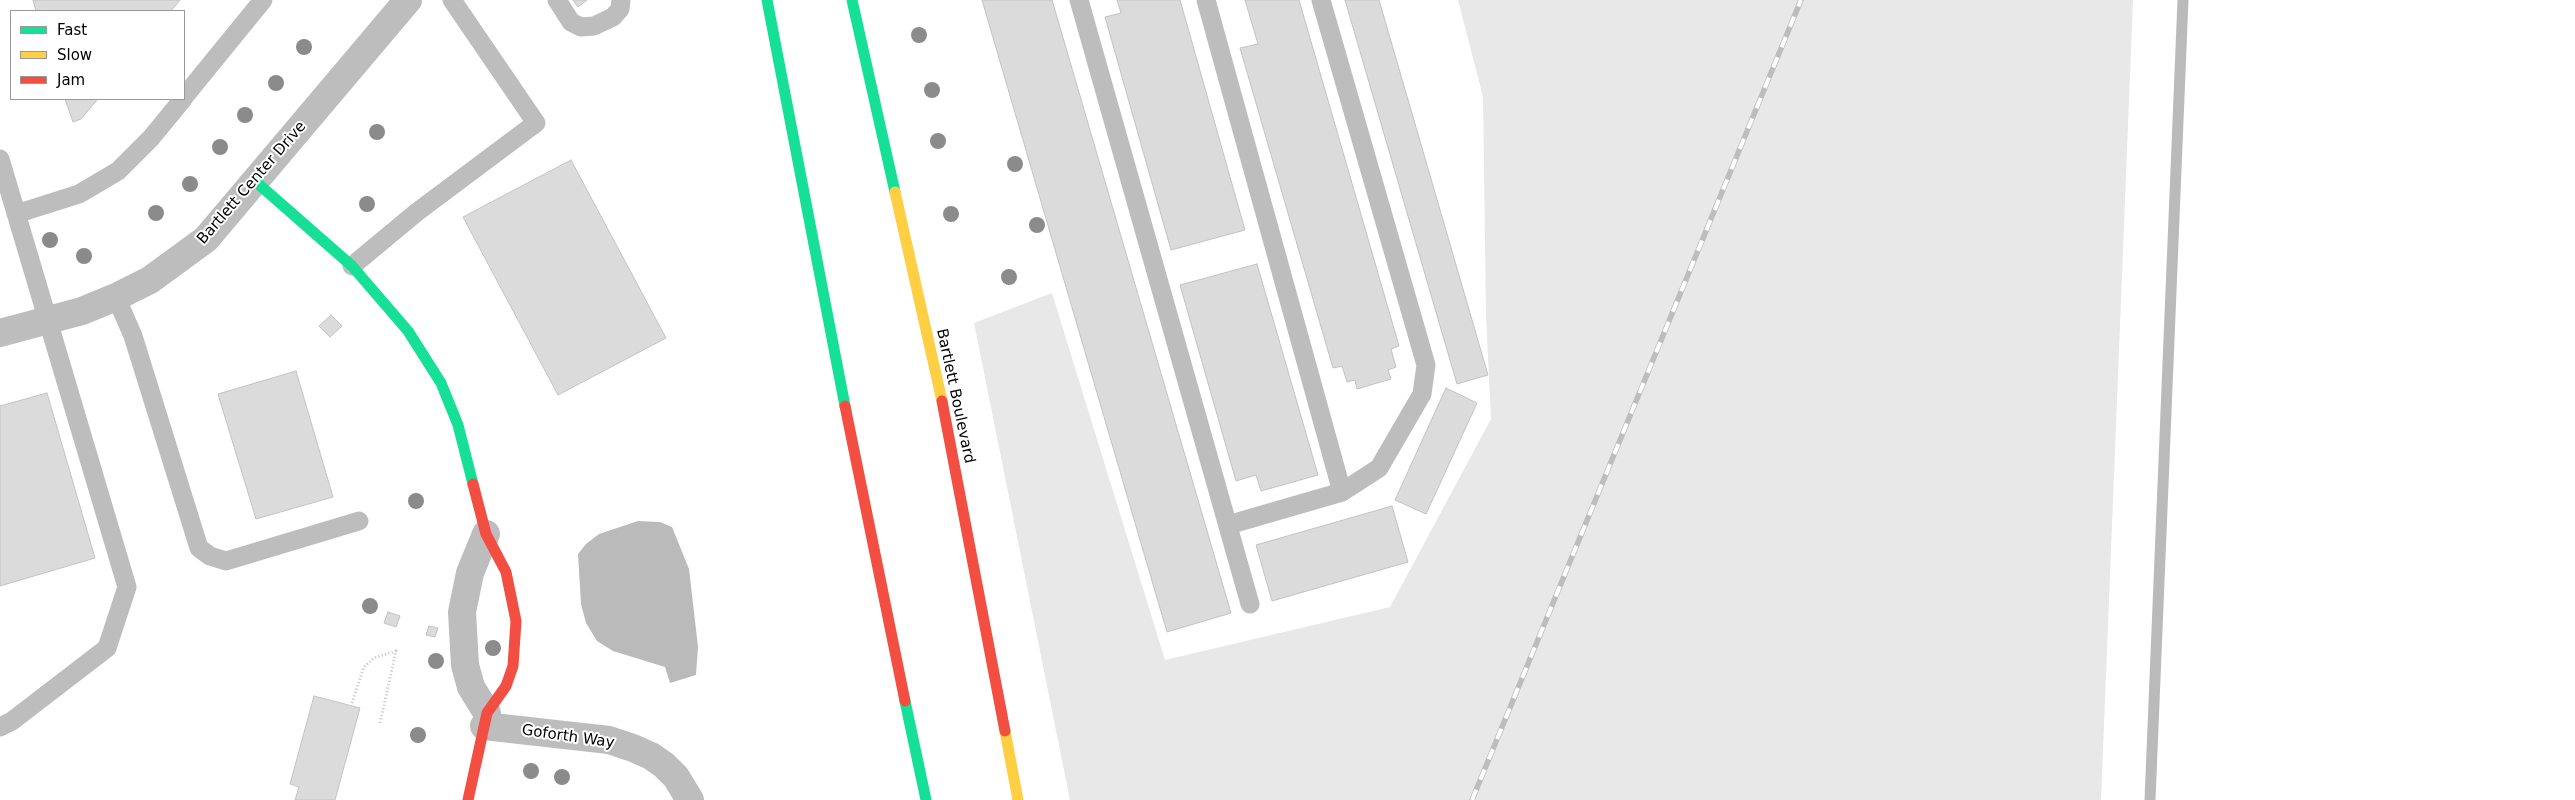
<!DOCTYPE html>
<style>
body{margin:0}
#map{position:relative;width:2575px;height:800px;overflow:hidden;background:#fff;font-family:"DejaVu Sans",sans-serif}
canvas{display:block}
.legend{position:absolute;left:10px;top:10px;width:175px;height:90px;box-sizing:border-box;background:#fff;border:1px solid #999;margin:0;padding:6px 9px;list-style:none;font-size:15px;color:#000}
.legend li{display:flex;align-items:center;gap:10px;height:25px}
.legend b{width:25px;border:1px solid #999}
</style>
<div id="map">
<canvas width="2575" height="800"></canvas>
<ul class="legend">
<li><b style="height:6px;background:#16e098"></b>Fast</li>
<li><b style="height:6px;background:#ffcf43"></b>Slow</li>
<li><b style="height:6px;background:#f24e42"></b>Jam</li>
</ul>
</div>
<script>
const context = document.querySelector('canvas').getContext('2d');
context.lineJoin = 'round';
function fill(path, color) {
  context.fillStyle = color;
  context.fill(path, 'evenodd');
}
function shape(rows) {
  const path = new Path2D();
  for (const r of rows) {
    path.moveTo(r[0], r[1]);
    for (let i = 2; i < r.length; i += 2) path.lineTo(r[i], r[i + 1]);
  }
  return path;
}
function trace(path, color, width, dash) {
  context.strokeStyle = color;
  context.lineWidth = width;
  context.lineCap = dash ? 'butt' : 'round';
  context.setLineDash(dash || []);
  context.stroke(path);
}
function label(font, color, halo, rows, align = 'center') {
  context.font = font + ' "DejaVu Sans",sans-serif';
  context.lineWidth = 4;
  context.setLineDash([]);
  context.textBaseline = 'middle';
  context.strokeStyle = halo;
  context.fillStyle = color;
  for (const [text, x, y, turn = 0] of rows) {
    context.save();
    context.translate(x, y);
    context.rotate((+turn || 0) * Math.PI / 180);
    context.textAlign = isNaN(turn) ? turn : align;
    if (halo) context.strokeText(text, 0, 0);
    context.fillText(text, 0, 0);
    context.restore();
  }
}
const green = shape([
 [1458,0,2133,0,2101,800,1070,800,974,323,1052,293,1165,660,1390,607,1491,419,1486,316,1483,97]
]);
const water = shape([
 [638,521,660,522,672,527,689,569,698,647,696,675,670,683,665,667,613,651,597,641,586,623,581,604,578,554,586,544,599,534]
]);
const stream = shape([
 [2150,800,2183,0]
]);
const building = shape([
 [33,0,180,0,171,11,36,11,33,0],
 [573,0,587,0,578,7,573,0],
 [982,0,1052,0,1231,613,1167,632,982,0],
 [1117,0,1180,0,1245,230,1171,250,1105,17,1121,13,1117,0],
 [1245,0,1299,0,1399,346,1391,349,1396,367,1388,370,1391,379,1357,389,1355,380,1347,382,1342,366,1333,368,1240,48,1258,44,1245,0],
 [1345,0,1379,0,1488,375,1457,384,1345,0],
 [65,99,98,99,81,119,73,122,65,99],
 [571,160,666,338,558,395,463,217,571,160],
 [1257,264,1318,475,1261,491,1256,475,1236,481,1180,285,1257,264],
 [331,315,342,326,330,337,319,326,331,315],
 [296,371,333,497,256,519,218,394,296,371],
 [1446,388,1477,403,1426,514,1395,500,1446,388],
 [47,393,95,558,0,586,0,406,47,393],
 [1392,506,1408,562,1272,601,1256,545,1392,506],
 [388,612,400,616,396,627,384,623,388,612],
 [429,626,438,628,435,637,426,635,429,626],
 [314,696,360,708,335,800,295,800,299,787,290,784,314,696]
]);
const path = shape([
 [352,703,364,667,374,658,396,651,380,723]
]);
const lane = shape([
 [557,0,571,22,581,27,594,26,613,17,620,9,621,0],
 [1079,0,1250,604],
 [1206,0,1342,492],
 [184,97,263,0],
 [0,159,127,587,107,648,12,721,0,727],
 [16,214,79,194,118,171,151,138,183,99],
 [352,266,417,212,536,123,452,0],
 [116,297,133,336,199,548,210,556,226,561,359,521],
 [1228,525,1342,492,1379,468,1422,394,1426,365,1321,0]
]);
const street = shape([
 [0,333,82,311,116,297,150,280,206,239,408,0],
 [486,534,470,573,462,612,465,665,471,687,487,713],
 [484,726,609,740,633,748,651,756,664,765,676,777,690,800]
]);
const fast = shape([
 [767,0,845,406],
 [852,0,895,192],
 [255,181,352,266,408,331,441,383,458,425,473,484],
 [905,701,926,800]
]);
const slow = shape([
 [895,192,942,401],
 [1005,731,1018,800]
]);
const jam = shape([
 [942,401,1005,731],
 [845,406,905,701],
 [468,800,487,713,506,686,513,666,516,621,506,572,486,534,473,484]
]);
const rail = shape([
 [1472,800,1801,0]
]);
const trees = [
 [919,35],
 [304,47],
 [276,83],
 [932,90],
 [245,115],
 [377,132],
 [938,141],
 [220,147],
 [1015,164],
 [190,184],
 [367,204],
 [156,213],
 [951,214],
 [1037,225],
 [50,240],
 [84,256],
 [1009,277],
 [416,501],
 [370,606],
 [493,648],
 [436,661],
 [418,735],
 [531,771],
 [562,777]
];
const streetNames = [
 ["Bartlett Center Drive",252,183,-49],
 ["Bartlett Boulevard",955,396,78],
 ["Goforth Way",568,737,8]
];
fill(green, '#e8e8e8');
fill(water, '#bababa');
trace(stream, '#bababa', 11);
fill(building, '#dbdbdb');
trace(building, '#c3c3c3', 1);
trace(path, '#c2c2c2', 3, [1, 2.5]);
trace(lane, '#bdbdbd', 19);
trace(street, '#bdbdbd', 28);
trace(fast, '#16e098', 11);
trace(slow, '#ffcf43', 11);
trace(jam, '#f24e42', 11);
trace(rail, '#bdbdbd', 5.5);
trace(rail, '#fff', 4, [11]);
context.fillStyle = '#8b8b8b';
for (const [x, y] of trees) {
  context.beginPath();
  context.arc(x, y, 8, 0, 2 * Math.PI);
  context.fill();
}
label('15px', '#000', '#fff', streetNames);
</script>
